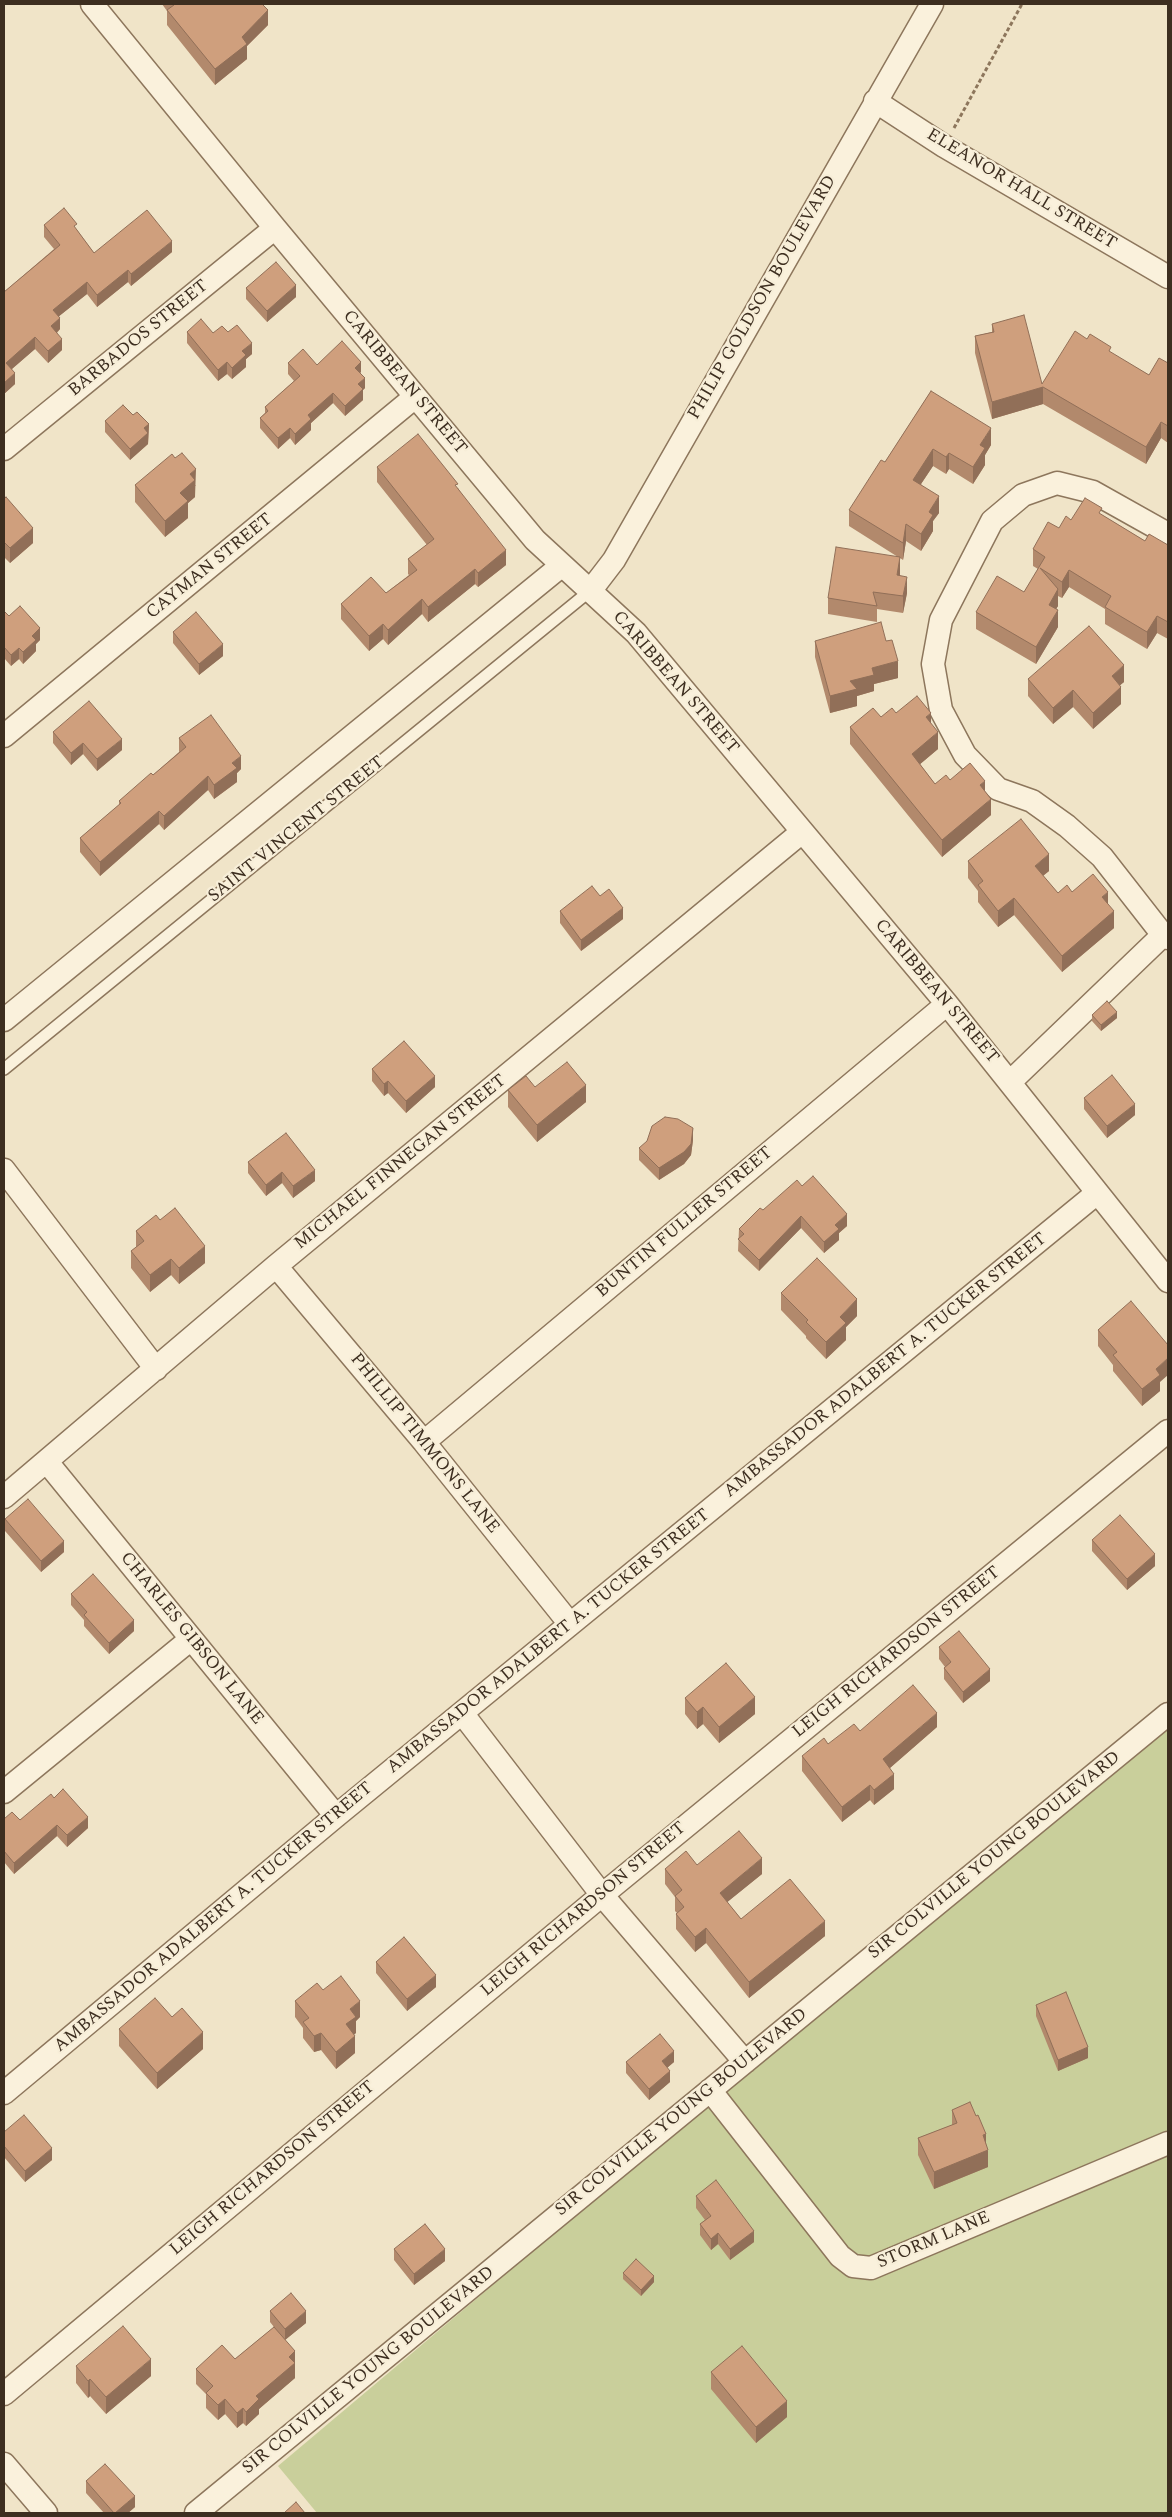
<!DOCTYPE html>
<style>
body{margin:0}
#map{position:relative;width:1172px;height:2517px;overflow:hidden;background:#f0e4c8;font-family:Spectral,serif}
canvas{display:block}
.frame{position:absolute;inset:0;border:5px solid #3d2e20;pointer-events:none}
</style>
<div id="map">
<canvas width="1172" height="2517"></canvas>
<div class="frame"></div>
</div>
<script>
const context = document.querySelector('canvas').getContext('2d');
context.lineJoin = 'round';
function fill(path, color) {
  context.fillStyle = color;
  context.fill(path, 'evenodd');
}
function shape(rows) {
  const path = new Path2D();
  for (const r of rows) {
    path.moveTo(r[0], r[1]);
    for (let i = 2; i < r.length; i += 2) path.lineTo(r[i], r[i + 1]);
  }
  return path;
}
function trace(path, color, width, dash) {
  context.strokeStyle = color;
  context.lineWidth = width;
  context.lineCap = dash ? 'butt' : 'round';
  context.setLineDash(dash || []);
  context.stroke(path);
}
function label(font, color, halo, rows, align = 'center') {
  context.font = font + ' Spectral,serif';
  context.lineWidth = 4.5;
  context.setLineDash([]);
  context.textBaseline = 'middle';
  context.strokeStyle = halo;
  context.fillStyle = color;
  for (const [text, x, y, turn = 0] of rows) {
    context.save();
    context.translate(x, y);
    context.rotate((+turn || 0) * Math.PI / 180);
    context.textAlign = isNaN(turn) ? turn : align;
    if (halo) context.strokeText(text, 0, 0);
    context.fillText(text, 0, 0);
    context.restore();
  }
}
const green = shape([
 [1168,1716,1168,2513,317,2513,278,2466]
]);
const path = shape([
 [954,128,1022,4]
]);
const lane = shape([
 [4,1069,591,590]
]);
const street = shape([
 [92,4,275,228,535,540,636,633,947,1004,1168,1281],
 [875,101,944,146,1168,277],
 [4,449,275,228],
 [1168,534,1093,492,1057,483,1023,495,992,521,941,620,933,664,941,710,965,755,998,789,1032,801,1067,826,1102,857,1163,935,1168,938],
 [591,590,614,560,932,4],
 [4,736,415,397],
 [4,1020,561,566],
 [1010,1082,1163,935],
 [4,1170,156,1369],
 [276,1266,424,1442,570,1624],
 [424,1442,947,1004],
 [47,1462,336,1816],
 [4,1497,276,1266,802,832],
 [462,1713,602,1895,745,2062],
 [4,1792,191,1639],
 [710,2090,840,2256,853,2266,871,2268,1168,2143],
 [4,2093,336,1816,1097,1193],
 [4,2394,602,1895,1168,1431],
 [4,2464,46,2513],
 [196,2513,1168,1714]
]);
const wall = shape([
 [162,4,238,4,268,25,247,46,247,59,215,85,167,25,167,11],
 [44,225,77,230,94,253,172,252,131,286,128,282,97,307,87,294,59,316,60,329,57,333,62,350,48,363,35,349,12,369,15,384,4,394,4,292,54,249,44,237],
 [246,288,296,297,267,322,246,299],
 [992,324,1042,384,1111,353,1149,375,1168,363,1168,443,1161,438,1146,464,1043,404,992,419,975,353,975,336,992,332],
 [187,332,213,333,228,332,252,354,246,359,246,367,232,379,227,374,218,381,187,343],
 [288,363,317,365,361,372,360,373,365,388,363,390,363,400,345,416,333,403,311,423,311,430,295,445,290,438,278,449,260,428,260,418,265,413,265,407,294,381,288,374],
 [931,391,991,445,985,455,985,465,973,484,949,469,946,474,933,466,921,484,939,513,933,521,933,531,921,551,906,541,903,560,900,558,900,576,907,593,903,613,877,609,877,622,828,614,828,598,898,557,849,526,849,510,885,462],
 [133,415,149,424,148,444,130,460,105,432,105,421],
 [377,467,458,488,506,565,478,587,475,584,428,622,422,614,388,645,383,639,369,651,341,619,341,604,386,593,409,575,408,574,408,559,427,545,377,482],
 [135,485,196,485,195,486,195,497,188,503,188,518,165,537,135,502],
 [4,499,33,543,10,563,4,557],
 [1102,515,1145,541,1168,545,1168,639,1157,633,1147,649,1105,624,1105,609,1069,587,1062,598,1058,596,1058,606,1056,609,1058,627,1036,664,976,629,976,612,1024,592,1038,569,1033,566,1033,549,1071,520],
 [4,613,40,640,36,644,36,651,23,664,19,659,11,666,4,658],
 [173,632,223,656,199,675,173,643],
 [815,641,886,641,898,678,874,684,874,691,857,696,857,706,830,713,815,657],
 [1028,679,1124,682,1120,685,1121,704,1093,729,1073,707,1053,724,1028,696],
 [896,713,931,724,938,749,920,764,935,784,950,780,985,792,991,815,942,857,850,744,850,727],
 [53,732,122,750,97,771,83,754,71,765,53,743],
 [179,738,241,769,237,773,237,782,214,799,208,790,164,830,159,824,100,876,80,852,80,838,119,805,119,801,153,775,179,752],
 [968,861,1049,871,1043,876,1058,893,1072,892,1108,905,1114,928,1062,972,1014,915,998,927,978,902,978,891,968,878],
 [600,896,623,919,581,951,560,923,560,911],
 [1092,1015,1117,1018,1101,1031,1092,1021],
 [372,1069,435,1087,406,1113,388,1093,384,1096,372,1081],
 [535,1087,586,1102,537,1142,508,1107,508,1090],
 [1084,1098,1135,1115,1107,1138,1084,1109],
 [693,1140,691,1155,684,1164,659,1180,639,1160,639,1148],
 [248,1162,315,1181,293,1198,282,1183,266,1196,248,1173],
 [802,1186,847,1226,839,1233,839,1240,824,1253,801,1228,759,1271,738,1251,739,1229,763,1210],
 [160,1220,205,1263,179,1284,171,1275,150,1292,131,1268,131,1251,136,1247,136,1231],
 [781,1293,857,1316,846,1327,846,1340,826,1359,806,1338,806,1336,781,1310],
 [1098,1330,1160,1382,1160,1391,1142,1406,1113,1371,1113,1365,1098,1346],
 [5,1519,64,1552,41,1572,5,1531],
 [1092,1540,1155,1566,1127,1590,1092,1551],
 [71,1594,134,1631,109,1654,84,1626,84,1620,71,1605],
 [939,1647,990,1681,963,1703,944,1679,944,1668,945,1667,939,1659],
 [685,1698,755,1714,719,1743,703,1724,697,1729,685,1714],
 [937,1727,890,1768,894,1789,874,1805,870,1800,842,1822,802,1771,802,1756,860,1731],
 [54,1798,88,1828,67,1847,57,1836,14,1874,4,1862,4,1819,20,1820],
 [697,1865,762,1874,727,1902,741,1919,825,1936,749,1998,706,1943,695,1952,676,1929,676,1914,677,1913,675,1911,675,1897,665,1884,665,1869],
 [376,1962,436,1987,407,2011,376,1973],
 [323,1990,360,2017,356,2021,356,2033,354,2034,355,2053,336,2069,321,2050,314,2052,303,2038,303,2028,295,2017,295,2001],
 [1036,2005,1088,2058,1058,2071,1036,2016],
 [172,2017,203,2049,157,2089,119,2046,119,2029],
 [626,2062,674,2062,667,2068,670,2082,649,2100,626,2073],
 [952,2110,986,2144,988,2167,934,2189,918,2155,918,2138,952,2125],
 [4,2132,52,2160,25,2182,4,2157],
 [696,2196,754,2242,730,2260,718,2244,711,2250,700,2235,700,2224,705,2220,696,2208],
 [394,2249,445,2261,414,2285,394,2260],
 [623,2273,654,2282,641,2296,623,2279],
 [270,2311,306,2323,285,2340,295,2366,295,2378,259,2409,259,2414,246,2426,243,2423,237,2428,225,2414,218,2420,206,2408,206,2394,196,2384,196,2369,235,2359,274,2327,270,2322],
 [76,2366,151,2376,106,2414,90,2396,88,2398,76,2383],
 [711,2372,787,2417,756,2443,711,2389],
 [86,2481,135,2507,128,2513,104,2513,86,2493]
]);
const shadedWall = shape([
 [268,10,268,25,247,46,247,59,215,85,215,69,242,37],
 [172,241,172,252,131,286,131,274],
 [128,270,128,282,97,307,97,295],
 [87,282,87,294,53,321,53,310],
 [296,285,296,297,267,322,267,311],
 [60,318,60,329,51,338,51,326],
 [35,337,35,349,6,374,6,363],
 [62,339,62,350,48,363,48,351],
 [252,343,252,354,246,359,246,367,232,379,232,368,242,351],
 [227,362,227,374,218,381,218,370],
 [361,362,361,372,355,378,355,368],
 [15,373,15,384,4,394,4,383],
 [365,378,365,388,363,390,363,400,345,416,345,406,358,384],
 [1043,387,1043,404,992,419,992,402],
 [333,393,333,403,311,423,311,430,295,445,295,434,308,415],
 [1161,422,1161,438,1146,464,1146,447],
 [149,424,148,444,130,460,130,449,144,428],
 [290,428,290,438,278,449,278,438],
 [991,428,991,445,985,455,985,465,973,484,973,467,980,445],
 [933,449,933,466,913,496,913,480],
 [949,453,949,469,946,474,946,457],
 [196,469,195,497,188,503,188,518,165,537,165,521,180,493,190,474],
 [939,496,939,513,933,521,933,531,921,551,921,534,929,512],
 [906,524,906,541,903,560,903,543],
 [33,528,33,543,10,563,10,548],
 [506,550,506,565,478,587,478,573],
 [900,557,900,574,897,592,897,575],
 [475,569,475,584,428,622,428,607],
 [1069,570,1069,587,1062,598,1062,582],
 [907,577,907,593,903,613,903,596],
 [1058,589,1058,606,1049,621,1049,605],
 [422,599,422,614,388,645,388,630],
 [1058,610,1058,627,1036,664,1036,647],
 [1157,616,1157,633,1147,649,1147,632],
 [383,624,383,639,369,651,369,636],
 [40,628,40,640,36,644,36,651,23,664,23,652,32,636],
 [223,644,223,656,199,675,199,664],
 [19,648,19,659,11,666,11,655],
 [898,661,898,678,874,684,874,691,857,696,857,706,830,713,830,696,850,681,872,668],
 [1124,665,1124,682,1112,692,1112,676],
 [1121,687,1121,704,1093,729,1093,713],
 [1073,690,1073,707,1053,724,1053,708],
 [931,713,931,729,926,717],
 [938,732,938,749,912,771,912,754],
 [122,739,122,750,97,771,97,759],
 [83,743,83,754,71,765,71,753],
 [241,756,241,769,237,773,237,782,214,799,214,785,232,763],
 [208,776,208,790,164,830,164,816],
 [985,781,985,798,980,785],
 [991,799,991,815,942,857,942,840],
 [159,811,159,824,100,876,100,862],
 [1049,854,1049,871,1035,882,1035,866],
 [1108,892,1108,909,1102,897],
 [1014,898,1014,915,998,927,998,911],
 [623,908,623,919,581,951,581,940],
 [1114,911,1114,928,1062,972,1062,956],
 [1117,1012,1117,1018,1101,1031,1101,1025],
 [435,1076,435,1087,406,1113,406,1101],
 [388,1081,388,1093,384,1096,384,1084],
 [586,1085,586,1102,537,1142,537,1125],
 [1135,1104,1135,1115,1107,1138,1107,1126],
 [693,1128,693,1140,691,1155,684,1164,659,1180,659,1168],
 [315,1170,315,1181,293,1198,293,1186],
 [282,1172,282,1183,266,1196,266,1185],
 [847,1214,847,1226,839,1233,839,1240,824,1253,824,1242,835,1225],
 [801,1216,801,1228,759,1271,759,1260],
 [205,1246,205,1263,179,1284,179,1268],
 [171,1259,171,1275,150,1292,150,1275],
 [857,1299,857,1316,846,1327,846,1340,826,1359,826,1342,840,1317],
 [1168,1358,1168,1375,1160,1382,1160,1391,1142,1406,1142,1389,1156,1369],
 [64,1541,64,1552,41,1572,41,1561],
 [1155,1554,1155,1566,1127,1590,1127,1579],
 [5,1580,5,1592,4,1593,4,1582],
 [134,1620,134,1631,109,1654,109,1643],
 [990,1669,990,1681,963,1703,963,1692],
 [755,1697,755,1714,719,1743,719,1727],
 [703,1707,703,1724,697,1729,697,1712],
 [937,1713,937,1727,883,1774,883,1759],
 [894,1774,894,1789,874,1805,874,1790],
 [870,1785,870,1800,842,1822,842,1807],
 [88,1817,88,1828,67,1847,67,1835],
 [57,1825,57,1836,14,1874,14,1863],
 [762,1858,762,1874,720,1908,720,1893],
 [825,1921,825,1936,749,1998,749,1982],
 [706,1928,706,1943,695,1952,695,1937],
 [436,1975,436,1987,407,2011,407,1999],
 [360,2001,360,2017,356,2021,356,2033,346,2041,346,2024,350,2009],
 [203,2032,203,2049,157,2089,157,2073],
 [321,2033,321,2050,314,2052,314,2036],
 [355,2036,355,2053,336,2069,336,2052],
 [1088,2047,1088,2058,1058,2071,1058,2060],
 [674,2051,674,2062,662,2072,662,2061],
 [670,2071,670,2082,649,2100,649,2089],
 [986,2134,986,2151,983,2135],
 [52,2148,52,2160,25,2182,25,2171],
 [988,2150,988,2167,934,2189,934,2172],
 [754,2231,754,2242,730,2260,730,2249],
 [718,2233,718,2244,711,2250,711,2239],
 [445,2249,445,2261,414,2285,414,2274],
 [654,2276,654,2282,641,2296,641,2290],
 [306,2311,306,2323,285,2340,285,2329],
 [295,2351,295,2378,259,2409,259,2414,246,2426,246,2412,256,2396,289,2357],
 [151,2359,151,2376,106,2414,106,2397],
 [90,2379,90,2396,88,2398,88,2381],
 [225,2399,225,2414,218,2420,218,2405],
 [787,2401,787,2417,756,2443,756,2427],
 [243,2408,243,2423,237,2428,237,2413],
 [135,2496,135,2507,128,2513,115,2513]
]);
const building = shape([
 [173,4,262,4,268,10,242,37,247,44,215,69,167,10,174,5,173,4],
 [64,208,77,224,74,226,94,253,147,210,172,241,131,274,128,270,97,295,87,282,53,310,60,318,51,326,62,339,48,351,35,337,6,363,15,373,4,383,4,292,60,245,44,225,64,208],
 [276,262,296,285,267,311,246,288,276,262],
 [1024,315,1042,384,1075,331,1087,339,1090,334,1111,347,1109,351,1149,375,1159,358,1168,363,1168,426,1161,422,1146,447,1043,387,992,402,975,336,994,332,992,324,1024,315],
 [201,319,213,333,222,326,228,332,237,325,252,343,242,351,246,355,232,368,227,362,218,370,187,332,201,319],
 [342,341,361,362,355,368,365,378,358,384,363,389,345,406,333,393,308,415,311,419,295,434,290,428,278,438,260,418,268,411,265,407,300,376,288,363,303,349,317,365,342,341],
 [931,391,991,428,980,445,985,448,973,467,949,453,946,457,933,449,913,480,939,496,929,512,933,515,921,534,906,524,903,543,849,510,881,460,885,462,931,391],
 [123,405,133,415,137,412,149,424,144,428,148,433,130,449,105,421,123,405],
 [418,434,458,484,455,485,506,550,478,573,475,569,428,607,422,599,388,630,383,624,369,636,341,604,371,577,386,593,417,570,408,559,434,539,377,467,418,434],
 [182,453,196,469,190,474,195,480,180,493,188,501,165,521,135,485,172,454,175,458,182,453],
 [6,497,33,528,10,548,4,542,4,543,4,499,6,497],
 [1085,498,1102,508,1099,513,1145,541,1149,534,1168,545,1168,622,1157,616,1147,632,1105,607,1111,596,1069,570,1062,582,1040,568,1058,589,1049,605,1058,610,1036,647,976,612,997,576,1024,592,1045,557,1033,549,1048,522,1059,528,1066,516,1071,520,1085,498],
 [836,547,900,557,897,575,907,577,903,596,873,592,877,606,828,598,836,547],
 [20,606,40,628,32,636,36,640,23,652,19,648,11,655,4,647,4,613,5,612,9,616,20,606],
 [196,612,223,644,199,664,173,632,196,612],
 [881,622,886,641,892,640,898,661,872,668,874,675,850,681,857,689,830,696,815,641,881,622],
 [1089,626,1124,665,1112,676,1121,687,1093,713,1073,690,1053,708,1028,679,1089,626],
 [917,696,931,713,926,717,938,732,912,754,935,784,946,775,950,780,970,763,985,781,980,785,991,799,942,840,850,727,873,708,881,717,892,708,896,713,917,696],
 [89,701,122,739,97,759,83,743,71,753,53,732,89,701],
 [211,715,241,756,232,763,237,768,214,785,208,776,164,816,159,811,100,862,80,838,121,803,119,801,151,773,153,775,186,747,179,738,211,715],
 [1021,819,1049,854,1035,866,1058,893,1067,885,1072,892,1093,874,1108,892,1102,897,1114,911,1062,956,1014,898,998,911,978,885,983,881,968,861,1021,819],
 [592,886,600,896,609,889,623,908,581,940,560,911,592,886],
 [1107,1001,1117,1012,1101,1025,1092,1015,1107,1001],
 [404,1041,435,1076,406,1101,388,1081,384,1084,372,1069,404,1041],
 [567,1062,586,1085,537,1125,508,1090,526,1076,535,1087,567,1062],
 [1112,1075,1135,1104,1107,1126,1084,1098,1112,1075],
 [665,1117,678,1119,693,1128,691,1144,684,1152,659,1168,639,1148,647,1141,652,1126,665,1117],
 [286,1133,315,1170,293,1186,282,1172,266,1185,248,1162,286,1133],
 [813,1176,847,1214,835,1225,839,1229,824,1242,801,1216,759,1260,738,1239,744,1234,739,1229,760,1208,763,1210,797,1180,802,1186,813,1176],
 [175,1208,205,1246,179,1268,171,1259,150,1275,131,1251,144,1241,136,1231,156,1215,160,1220,175,1208],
 [817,1258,857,1299,840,1317,846,1323,826,1342,806,1322,808,1320,781,1293,817,1258],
 [1131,1301,1168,1345,1168,1358,1156,1369,1160,1375,1142,1389,1113,1355,1117,1352,1098,1330,1131,1301],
 [28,1499,64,1541,41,1561,5,1519,28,1499],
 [1120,1515,1155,1554,1127,1579,1092,1540,1120,1515],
 [93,1574,134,1620,109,1643,84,1615,87,1612,71,1594,93,1574],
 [959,1631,990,1669,963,1692,944,1668,951,1662,939,1647,959,1631],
 [726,1663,755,1697,719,1727,703,1707,697,1712,685,1698,726,1663],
 [913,1685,937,1713,883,1759,894,1774,874,1790,870,1785,842,1807,802,1756,824,1738,828,1744,854,1724,860,1731,913,1685],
 [63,1789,88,1817,67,1835,57,1825,14,1863,4,1851,4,1819,12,1812,20,1820,51,1794,54,1798,63,1789],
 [739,1831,762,1858,720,1893,741,1919,790,1879,825,1921,749,1982,706,1928,695,1937,676,1914,684,1907,675,1896,682,1890,665,1869,686,1851,697,1865,739,1831],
 [404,1937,436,1975,407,1999,376,1962,404,1937],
 [341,1976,360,2001,350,2009,356,2017,346,2024,355,2036,336,2052,321,2033,314,2036,303,2022,309,2018,295,2001,317,1983,323,1990,341,1976],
 [1066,1992,1088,2047,1058,2060,1036,2005,1066,1992],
 [155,1998,172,2017,182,2008,203,2032,157,2073,119,2029,155,1998],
 [660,2034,674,2051,662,2061,670,2071,649,2089,626,2062,660,2034],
 [970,2102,976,2116,978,2115,986,2134,983,2135,988,2150,934,2172,918,2138,957,2123,952,2110,970,2102],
 [24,2115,52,2148,25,2171,4,2146,4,2132,24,2115],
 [716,2180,754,2231,730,2249,718,2233,711,2239,700,2224,711,2216,696,2196,716,2180],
 [425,2224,445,2249,414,2274,394,2249,425,2224],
 [636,2259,654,2276,641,2290,623,2273,636,2259],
 [291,2293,306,2311,285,2329,270,2311,291,2293],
 [123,2326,151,2359,106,2397,90,2379,88,2381,76,2366,123,2326],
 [274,2327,295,2351,289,2357,295,2363,256,2396,259,2399,246,2412,243,2408,237,2413,225,2399,218,2405,206,2393,213,2386,196,2369,222,2345,235,2359,274,2327],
 [742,2346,787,2401,756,2427,711,2372,742,2346],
 [105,2464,135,2496,115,2513,114,2513,86,2481,105,2464],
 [296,2502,305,2513,284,2513,296,2502]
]);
const streetNames = [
 ["ELEANOR HALL STREET",1021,190,31],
 ["PHILIP GOLDSON BOULEVARD",763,298,-60],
 ["BARBADOS STREET",139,339,-39],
 ["CARIBBEAN STREET",404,383,50],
 ["CAYMAN STREET",210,567,-39],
 ["CARIBBEAN STREET",675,683,49],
 ["SAINT VINCENT STREET",297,830,-39],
 ["CARIBBEAN STREET",936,992,50],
 ["MICHAEL FINNEGAN STREET",401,1163,-39],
 ["BUNTIN FULLER STREET",685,1223,-40],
 ["AMBASSADOR ADALBERT A. TUCKER STREET",886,1366,-39],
 ["PHILLIP TIMMONS LANE",424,1444,51],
 ["CHARLES GIBSON LANE",191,1639,51],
 ["AMBASSADOR ADALBERT A. TUCKER STREET",549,1642,-39],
 ["LEIGH RICHARDSON STREET",897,1653,-39],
 ["SIR COLVILLE YOUNG BOULEVARD",995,1856,-39],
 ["LEIGH RICHARDSON STREET",584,1910,-40],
 ["AMBASSADOR ADALBERT A. TUCKER STREET",214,1918,-40],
 ["SIR COLVILLE YOUNG BOULEVARD",682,2113,-39],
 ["LEIGH RICHARDSON STREET",273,2169,-40],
 ["STORM LANE",934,2241,-23],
 ["SIR COLVILLE YOUNG BOULEVARD",369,2371,-39]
];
fill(green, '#c9cf9b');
trace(lane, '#8d765c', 14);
trace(street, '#8d765c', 25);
trace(path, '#8d765c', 3, [4, 2.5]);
trace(lane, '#faf1dc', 11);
trace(street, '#faf1dc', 22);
fill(wall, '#b2896c');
fill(shadedWall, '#916f58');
fill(building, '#cf9f7d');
trace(building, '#916f58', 1);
label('18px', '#3d2e20', '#f7eed8', streetNames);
</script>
